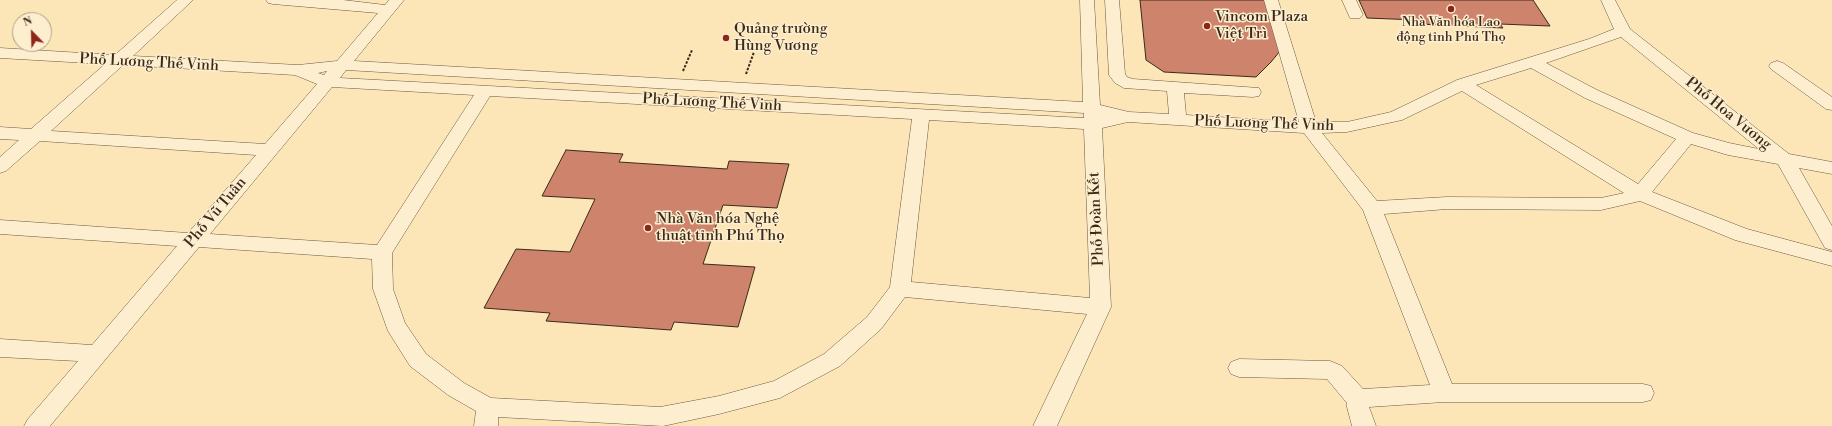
<!DOCTYPE html>
<meta charset="utf-8">
<style>
body{margin:0}
#map{position:relative;width:1832px;height:426px;overflow:hidden;background:#fce5b6;font-family:"Libre Bodoni",serif}
canvas{display:block}
.north{position:absolute;left:12px;top:12px;width:40px;height:40px;box-sizing:border-box;background:#fdeed0;border:1px solid #afa087;border-radius:50%;rotate:337deg;font-size:11px;font-weight:700;line-height:16px;text-align:center;color:#3a2a1a}
.north::after{content:'';display:block;margin:auto;width:14px;height:18px;background:#8f2418;clip-path:polygon(50% 0,100% 100%,50% 72%,0 100%)}
</style>
<div id="map">
<canvas width="1832" height="426"></canvas>
<div class="north">N</div>
</div>
<script>
const context = document.querySelector('canvas').getContext('2d');
context.lineJoin = 'round';
function fill(path, color) {
  context.fillStyle = color;
  context.fill(path, 'evenodd');
}
function shape(rows) {
  const path = new Path2D();
  for (const r of rows) {
    path.moveTo(r[0], r[1]);
    for (let i = 2; i < r.length; i += 2) path.lineTo(r[i], r[i + 1]);
  }
  return path;
}
function trace(path, color, width, dash) {
  context.strokeStyle = color;
  context.lineWidth = width;
  context.lineCap = dash ? 'butt' : 'round';
  context.setLineDash(dash || []);
  context.stroke(path);
}
function label(font, color, halo, rows, align = 'center') {
  context.font = font + ' "Libre Bodoni",serif';
  context.lineWidth = 3;
  context.setLineDash([]);
  context.textBaseline = 'middle';
  context.strokeStyle = halo;
  context.fillStyle = color;
  for (const [text, x, y, turn = 0] of rows) {
    context.save();
    context.translate(x, y);
    context.rotate((+turn || 0) * Math.PI / 180);
    context.textAlign = isNaN(turn) ? turn : align;
    if (halo) context.strokeText(text, 0, 0);
    context.fillText(text, 0, 0);
    context.restore();
  }
}
const building = shape([
 [1140,0,1265,0,1280,51,1271,62,1256,77,1164,72,1146,60,1140,0],
 [1359,0,1533,0,1550,26,1500,24,1503,28,1419,24,1417,20,1367,18,1359,0],
 [566,150,623,154,619,162,727,169,729,161,789,164,777,208,723,205,703,264,755,267,738,327,674,322,671,330,546,321,550,313,484,308,516,249,570,252,595,199,542,196,566,150]
]);
const path = shape([
 [683,71,692,50],
 [746,74,754,52]
]);
const minor = shape([
 [177,0,193,0,133,56,298,65,337,61,378,13,273,4,268,3,266,0,343,0,385,5,389,0,404,0,354,61,1083,102,1080,0,1094,0,1100,105,1129,112,1169,114,1167,91,1124,88,1115,83,1109,75,1105,0,1119,0,1125,74,1127,77,1133,79,1259,88,1261,92,1259,96,1253,97,1184,93,1186,115,1299,122,1264,0,1278,0,1316,122,1347,122,1391,112,1457,80,1589,39,1614,29,1601,0,1615,0,1630,29,1789,154,1832,162,1832,174,1799,168,1832,226,1832,250,1825,248,1778,164,1728,155,1691,144,1652,192,1747,229,1832,252,1832,266,1735,240,1640,201,1601,210,1447,209,1384,214,1452,384,1643,384,1651,386,1654,393,1651,400,1643,402,1444,402,1369,407,1376,426,1352,426,1347,407,1347,403,1327,379,1239,377,1231,374,1228,368,1231,362,1239,359,1330,361,1342,366,1363,389,1430,385,1363,210,1304,133,1128,122,1102,128,1111,307,1057,426,1033,426,1087,314,905,297,881,329,840,366,780,398,719,414,663,426,498,417,498,426,474,426,476,411,448,395,410,366,388,331,373,289,372,259,199,247,50,426,24,426,28,419,78,361,0,357,0,339,92,345,177,246,0,234,0,220,188,233,256,155,40,141,6,171,0,173,0,157,19,140,0,139,0,127,31,129,105,64,0,58,0,48,115,55,177,0],
 [1621,37,1759,149,1729,143,1693,133,1597,90,1546,63,1621,37],
 [123,65,295,75,317,84,265,144,51,131,123,65],
 [1531,68,1585,98,1676,139,1638,184,1476,85,1531,68],
 [346,70,1084,113,1084,118,340,78,346,70],
 [327,71,324,75,318,73,327,71],
 [332,87,474,95,377,245,210,234,332,87],
 [1462,91,1624,193,1601,198,1447,197,1377,201,1322,133,1347,132,1402,120,1462,91],
 [490,96,912,119,890,287,867,317,824,354,774,381,719,396,660,407,491,398,464,383,426,354,405,323,393,289,392,253,490,96],
 [929,120,1084,129,1090,298,911,282,929,120],
 [1342,0,1356,0,1363,15,1360,18,1350,18,1342,0],
 [1777,61,1783,63,1832,97,1832,110,1826,109,1771,69,1769,66,1771,63,1777,61]
]);
const markers = [
 [1451,9,4,"#8f2418"],
 [1207,26,4,"#8f2418"],
 [726,38,4,"#8f2418"],
 [648,228,4,"#8f2418"]
];
const farPoinames = [
 ["Nhà Văn hóa Lao",1451,23],
 ["động tỉnh Phú Thọ",1451,38]
];
const poiNames = [
 ["Vincom Plaza",1215,17],
 ["Việt Trì",1215,34],
 ["Quảng trường",734,29],
 ["Hùng Vương",734,46],
 ["Nhà Văn hóa Nghệ",656,219],
 ["thuật tỉnh Phú Thọ",656,236]
];
const streetNames = [
 ["Phố Lương Thế Vinh",149,63,3],
 ["Phố Lương Thế Vinh",712,103,3],
 ["Phố Hoa Vương",1728,114,39],
 ["Phố Lương Thế Vinh",1264,124,2],
 ["Phố Vũ Tuân",216,213,-50],
 ["Phố Đoàn Kết",1097,219,-93]
];
fill(building, '#ce836c');
trace(building, '#3a2a1a', 1);
trace(minor, '#6a5941', 1);
trace(path, '#3a2a1a', 2, [2.5, 1.5]);
fill(minor, '#fdeed0');
for (const [x, y, r, color] of markers) {
  const dot = new Path2D();
  dot.arc(x, y, r, 0, 2 * Math.PI);
  context.fillStyle = color;
  context.fill(dot);
  trace(dot, '#fdeed0', 1.5);
}
label('13px', '#3a2a1a', '#fdeed0', farPoinames);
label('15px', '#3a2a1a', '#fdeed0', poiNames, 'left');
label('15px', '#3a2a1a', '#fdeed0', streetNames);
</script>
